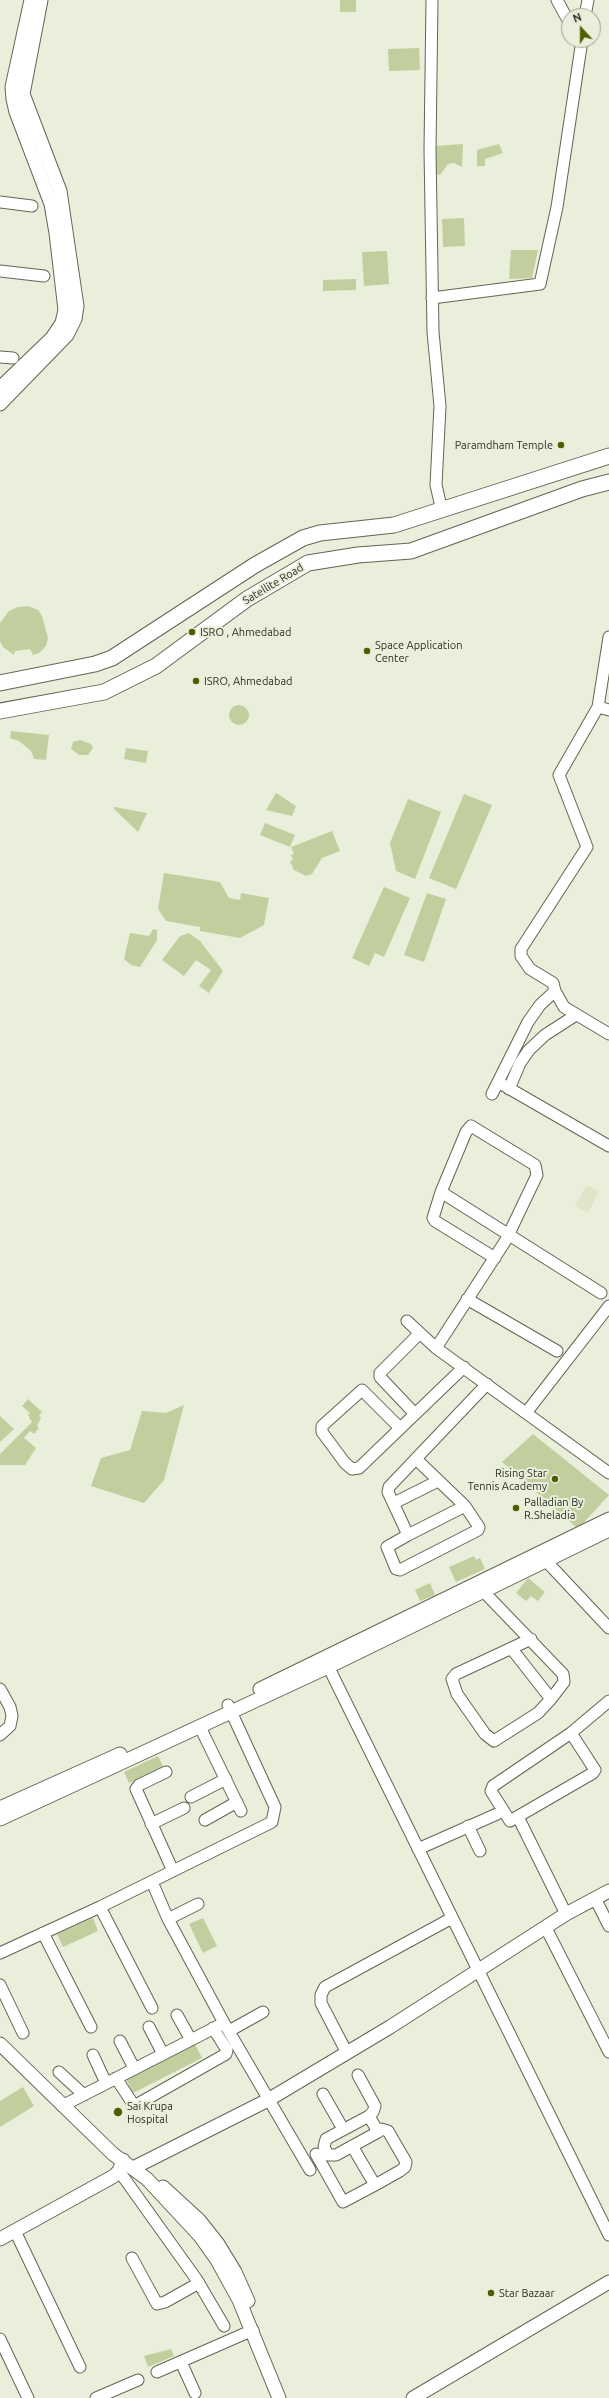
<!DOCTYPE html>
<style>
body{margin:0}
#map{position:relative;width:609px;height:2398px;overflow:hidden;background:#eaefdb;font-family:Ubuntu,sans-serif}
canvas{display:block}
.north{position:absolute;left:561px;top:8px;width:40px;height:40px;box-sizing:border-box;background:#eaefdb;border:1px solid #9ea193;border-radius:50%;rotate:339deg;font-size:11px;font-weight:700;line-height:16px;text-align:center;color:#2b2d26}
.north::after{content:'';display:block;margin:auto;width:14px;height:18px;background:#505e00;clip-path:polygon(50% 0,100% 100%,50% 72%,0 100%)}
</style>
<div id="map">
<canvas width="609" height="2398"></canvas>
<div class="north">N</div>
</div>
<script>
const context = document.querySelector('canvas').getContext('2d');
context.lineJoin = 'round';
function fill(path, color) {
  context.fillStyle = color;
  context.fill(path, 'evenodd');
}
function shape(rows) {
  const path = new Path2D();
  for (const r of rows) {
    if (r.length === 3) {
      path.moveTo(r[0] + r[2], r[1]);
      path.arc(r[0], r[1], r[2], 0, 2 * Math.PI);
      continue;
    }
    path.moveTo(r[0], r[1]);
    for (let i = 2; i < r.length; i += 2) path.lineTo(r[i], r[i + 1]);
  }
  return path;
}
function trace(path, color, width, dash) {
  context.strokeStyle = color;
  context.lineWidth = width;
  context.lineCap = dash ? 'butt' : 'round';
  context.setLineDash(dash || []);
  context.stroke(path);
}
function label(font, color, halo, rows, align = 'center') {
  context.font = font + ' Ubuntu,sans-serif';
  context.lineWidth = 4;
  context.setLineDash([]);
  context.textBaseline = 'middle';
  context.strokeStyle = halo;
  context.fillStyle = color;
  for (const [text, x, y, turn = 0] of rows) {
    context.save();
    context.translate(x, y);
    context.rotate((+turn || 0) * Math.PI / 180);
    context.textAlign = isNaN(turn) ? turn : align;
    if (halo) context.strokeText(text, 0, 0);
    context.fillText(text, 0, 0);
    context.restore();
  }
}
const built = shape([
 [587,1185,599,1191,588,1213,575,1206]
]);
const green = shape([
 [340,0,356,0,356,12,340,12],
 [419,48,420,70,389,71,388,49],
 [463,144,462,167,454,163,448,164,440,175,436,174,434,146],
 [499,144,503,153,485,159,485,166,477,166,477,150],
 [464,218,465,246,443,247,442,219],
 [511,250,538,250,532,278,509,279],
 [387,251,389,284,364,286,362,252],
 [356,279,356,290,323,291,323,280],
 [28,606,38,610,42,616,48,638,46,646,39,653,33,655,30,649,15,651,14,655,3,647,0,641,0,623,9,611,18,607],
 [239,715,10],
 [11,731,49,735,46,760,34,759,31,751,19,741,10,738],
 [80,740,91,744,93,748,88,755,79,755,71,749,73,742],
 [126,748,148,751,146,763,124,759],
 [276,793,296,806,292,816,266,810],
 [464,794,492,805,456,889,429,878],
 [408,799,441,812,415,879,396,871,390,843],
 [115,807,147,813,138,832,113,808],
 [265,823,295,835,290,847,260,835],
 [332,831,340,851,322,858,312,874,306,876,294,870,290,861,293,860,291,855,294,854,291,847],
 [164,873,220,882,229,898,240,900,241,893,269,898,264,925,240,938,200,931,200,927,166,921,158,909],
 [384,887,410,898,384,957,375,953,369,966,352,958],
 [427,893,446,899,424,962,404,955],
 [153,929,157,930,157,940,140,967,131,965,124,959,130,933,149,936],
 [189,933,200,941,223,971,209,993,199,986,211,970,196,960,184,976,162,960,180,936],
 [28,1399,42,1412,39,1416,41,1418,37,1426,39,1428,34,1434,30,1431,24,1438,36,1448,25,1465,0,1465,0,1454,32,1422,28,1415,30,1413,22,1406],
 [184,1405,164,1480,144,1503,91,1486,101,1458,130,1450,142,1411,166,1413],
 [0,1416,14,1429,0,1442],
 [533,1434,609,1495,578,1529,502,1462],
 [474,1556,476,1560,480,1558,485,1569,456,1582,449,1567],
 [528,1578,545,1592,538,1601,531,1596,526,1601,516,1593],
 [430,1583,435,1595,420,1601,415,1590],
 [158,1756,164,1768,129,1783,124,1772],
 [93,1918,98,1931,63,1947,57,1934],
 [203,1918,217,1946,203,1953,189,1924],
 [194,2042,202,2058,133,2093,125,2077],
 [23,2087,34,2106,0,2127,0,2101],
 [171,2349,174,2356,148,2367,144,2356]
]);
const minor = shape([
 [432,0,430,150,433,332,440,406,436,485,442,511],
 [557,0,569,22],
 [585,16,588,0],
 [0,202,32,206],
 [0,271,44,276],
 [432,298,540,284,557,207,582,40],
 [0,357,13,358],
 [609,637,598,707,609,710],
 [555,991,564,1007,609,1034],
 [498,1082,609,1146],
 [509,1089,520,1063,529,1050,545,1035,576,1015],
 [492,1094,528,1022,540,1005,555,991,553,983,530,969,521,956,521,949,587,847,559,775,598,707],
 [441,1192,601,1293],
 [467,1299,557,1351],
 [407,1321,436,1348,609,1473],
 [436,1348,506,1240,537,1175,535,1165,471,1126,466,1132,441,1192,433,1218,435,1221,495,1258],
 [526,1413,609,1306],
 [415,1414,380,1377,380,1373,420,1333],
 [400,1428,362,1390,322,1426,322,1432,345,1463,352,1469,359,1468,464,1367],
 [394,1503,438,1481],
 [465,1506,408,1535,388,1492,389,1487,487,1384],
 [408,1535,387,1547,396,1569,400,1570,478,1530,479,1527,465,1506,416,1459],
 [547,1562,609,1628],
 [484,1592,563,1674,564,1682,551,1699],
 [511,1648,551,1699,538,1713,494,1741,485,1734,457,1694,452,1679,456,1674,531,1639],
 [325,1660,609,2235],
 [0,1689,10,1707,12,1716,10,1726,0,1735],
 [200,1727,241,1811],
 [571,1733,595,1770,593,1773,510,1821,491,1791,493,1786,571,1733,609,1701],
 [166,1772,139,1785,136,1789,173,1871],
 [191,1797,226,1779],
 [205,1820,237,1802],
 [521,1823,566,1914],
 [151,1824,184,1808],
 [468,1826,480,1851],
 [418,1849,497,1814],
 [152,1882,168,1919,224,2023,310,2170],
 [595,1898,609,1926],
 [100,1907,152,2008],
 [168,1919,198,1904],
 [546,1928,609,2052],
 [43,1933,91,2027],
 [0,1953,100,1907,272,1822,275,1807,228,1705],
 [0,1985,23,2033],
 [177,2015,191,2040],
 [149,2027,163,2054],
 [229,2031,263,2012],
 [120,2041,134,2068],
 [347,2053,321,2003,321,1995,325,1987,452,1918],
 [93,2055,106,2083],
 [59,2072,84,2095],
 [358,2075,375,2106,373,2112,369,2116],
 [116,2078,133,2104,136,2105,226,2054,227,2050,213,2028],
 [323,2094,343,2129],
 [62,2106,224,2023],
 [369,2116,378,2132,336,2155,328,2155,324,2147,326,2139,369,2116],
 [316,2154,343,2202,375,2185,352,2146],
 [119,2171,197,2280,224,2326],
 [375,2185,400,2171,405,2167,406,2162,388,2131,381,2129,378,2132],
 [15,2231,80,2367],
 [132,2258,157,2304,165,2302,199,2283],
 [0,2339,28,2398],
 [181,2362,195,2393],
 [157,2372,253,2330],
 [96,2398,138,2380]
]);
const tertiary = shape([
 [0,388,52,338,62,323,65,310,56,233,51,204,16,112,13,99,12,87,31,0],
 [0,404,67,335,75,319,77,306,60,191,23,94,41,0],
 [260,1689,609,1519],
 [0,1808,120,1754],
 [0,1819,328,1667,609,1530],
 [0,2044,113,2154,147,2179,200,2236,217,2260,239,2300,279,2398],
 [133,2168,268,2100,390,2027,566,1914,609,1891],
 [163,2187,199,2220,218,2244,235,2272,248,2301],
 [0,2239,114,2176,119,2171,123,2160],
 [413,2398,609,2282]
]);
const secondary = shape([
 [0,683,95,664,112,658,255,565,303,538,320,533,394,525,609,456],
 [0,711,104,692,156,666,247,599,308,563,358,555,411,551,582,489,609,482]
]);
const markers = [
 [561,445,4,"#505e00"],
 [192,632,4,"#505e00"],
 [367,651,4,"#505e00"],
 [196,681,4,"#505e00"],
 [555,1479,4,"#505e00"],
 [516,1508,4,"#505e00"],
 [118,2112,5,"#505e00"],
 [491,2293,4,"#505e00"]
];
const poiNames = [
 ["Paramdham Temple",553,445,"right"],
 ["ISRO , Ahmedabad",200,632],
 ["Space Application",375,645],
 ["Center",375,658],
 ["ISRO, Ahmedabad",204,681],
 ["Rising Star",547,1473,"right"],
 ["Tennis Academy",547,1486,"right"],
 ["Palladian By",524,1502],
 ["R.Sheladia",524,1515],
 ["Sai Krupa",127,2106],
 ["Hospital",127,2119],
 ["Star Bazaar",499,2293]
];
const streetNames = [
 ["Satellite Road",273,584,-31]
];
fill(built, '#dee5c9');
fill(green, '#c2ce9e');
trace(minor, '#616654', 13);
trace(tertiary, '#616654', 15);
trace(secondary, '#616654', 17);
trace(minor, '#fff', 11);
trace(tertiary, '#fff', 13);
trace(secondary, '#fff', 15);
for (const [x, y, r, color] of markers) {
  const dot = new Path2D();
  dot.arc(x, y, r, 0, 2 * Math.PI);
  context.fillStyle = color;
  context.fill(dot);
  trace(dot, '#eaefdb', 1.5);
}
label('11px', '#2b2d26', '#eaefdb', poiNames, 'left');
label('11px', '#2b2d26', '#eaefdb', streetNames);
</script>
